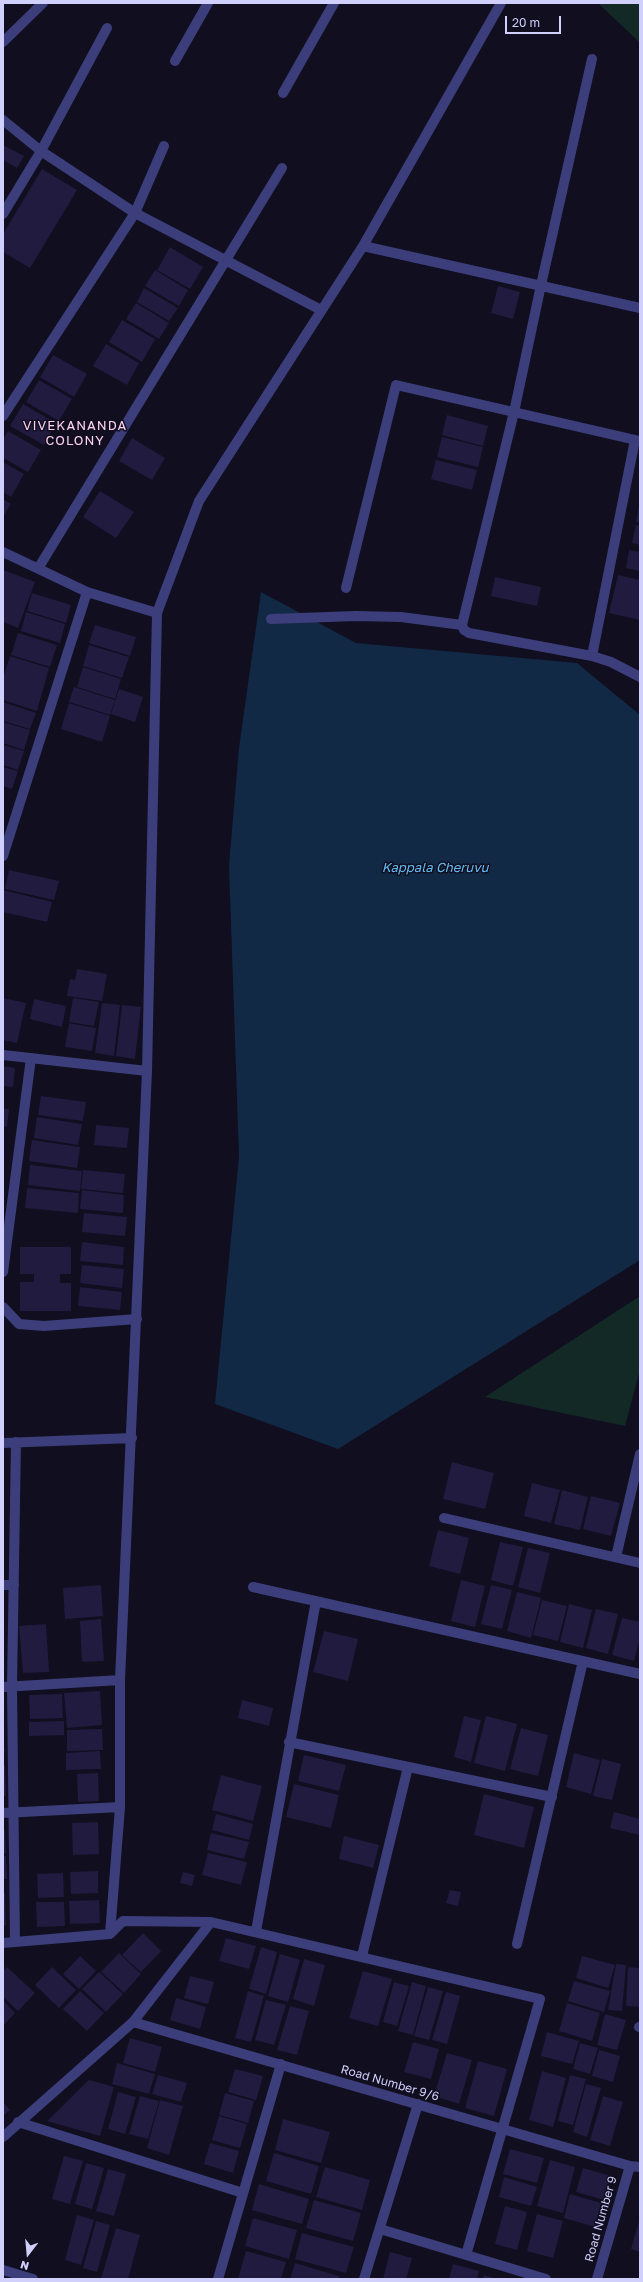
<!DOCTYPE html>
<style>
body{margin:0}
#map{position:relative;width:643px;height:2282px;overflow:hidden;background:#100e1f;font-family:"Golos Text",sans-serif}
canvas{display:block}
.frame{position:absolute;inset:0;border:4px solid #d1cffc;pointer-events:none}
.north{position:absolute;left:8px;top:2234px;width:40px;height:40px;-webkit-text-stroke:3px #100e1f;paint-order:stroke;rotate:196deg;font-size:11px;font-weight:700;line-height:16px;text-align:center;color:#d1cffc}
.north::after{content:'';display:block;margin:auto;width:14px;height:18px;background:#d1cffc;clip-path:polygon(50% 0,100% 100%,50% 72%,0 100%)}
.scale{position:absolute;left:505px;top:16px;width:56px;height:18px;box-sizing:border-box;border:2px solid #d1cffc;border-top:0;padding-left:5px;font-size:12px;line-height:14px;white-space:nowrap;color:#d1cffc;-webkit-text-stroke:3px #100e1f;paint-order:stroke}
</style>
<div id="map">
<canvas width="643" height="2282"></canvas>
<div class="frame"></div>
<div class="north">N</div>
<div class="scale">20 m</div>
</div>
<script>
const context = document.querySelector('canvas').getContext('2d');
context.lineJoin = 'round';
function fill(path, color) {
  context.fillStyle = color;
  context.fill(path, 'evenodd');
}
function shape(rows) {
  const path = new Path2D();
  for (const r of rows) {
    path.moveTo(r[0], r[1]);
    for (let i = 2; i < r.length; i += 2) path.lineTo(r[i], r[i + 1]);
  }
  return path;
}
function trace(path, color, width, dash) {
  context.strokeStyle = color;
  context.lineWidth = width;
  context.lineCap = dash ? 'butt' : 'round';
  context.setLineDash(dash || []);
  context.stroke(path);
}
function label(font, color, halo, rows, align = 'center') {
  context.font = font + ' "Golos Text",sans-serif';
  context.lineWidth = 3;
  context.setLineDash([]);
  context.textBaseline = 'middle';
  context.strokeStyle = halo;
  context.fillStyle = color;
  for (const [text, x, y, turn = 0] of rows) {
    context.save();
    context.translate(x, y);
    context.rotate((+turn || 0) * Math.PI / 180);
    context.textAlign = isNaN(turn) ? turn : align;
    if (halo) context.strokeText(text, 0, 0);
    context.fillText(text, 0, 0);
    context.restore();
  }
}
const green = shape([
 [598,3,640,3,640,43,599,4],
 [640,1296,640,1370,625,1426,485,1397]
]);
const water = shape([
 [261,592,356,643,577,663,640,715,640,1260,338,1449,215,1404,239,1156,229,865,239,748]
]);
const building = shape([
 [3,145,24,156,17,168,3,160],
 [42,169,77,190,30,268,3,252,3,234],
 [170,247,203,267,190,289,157,270],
 [155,270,188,290,179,306,145,286],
 [498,286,520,292,513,319,491,313],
 [144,288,178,308,169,321,137,302],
 [136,303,169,323,159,339,126,319],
 [122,320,155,339,142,362,109,342],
 [106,344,139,363,127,385,93,366],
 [53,355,87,374,74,397,40,377],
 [39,380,72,399,59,421,26,402],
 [23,404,56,423,44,445,10,426],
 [447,415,488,426,483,446,442,435],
 [8,431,41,450,28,472,3,458,3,439],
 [442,437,483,447,478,467,437,457],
 [132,438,165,458,152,480,119,461],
 [436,460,477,470,472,490,431,479],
 [3,462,24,474,11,497,3,492],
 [100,491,134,512,116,538,83,517],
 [3,499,11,504,3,517],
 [639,506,640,506,640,522,636,522],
 [636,525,640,526,640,545,632,543],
 [629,550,640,552,640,571,626,568],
 [3,570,35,582,18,628,3,622],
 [618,575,640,580,640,620,609,613],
 [495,577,541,587,537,606,491,596],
 [32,593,71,605,66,623,27,611],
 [26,612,65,624,60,643,21,631],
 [95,625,136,637,130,656,89,643],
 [18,633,57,645,50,667,11,655],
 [89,645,129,657,122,678,83,666],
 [10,656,49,668,37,711,3,700,3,678,35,688,3,678],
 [83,667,121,679,115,699,77,687],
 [74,687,115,700,110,715,69,702],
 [119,689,143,697,135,722,111,714],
 [3,702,36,713,30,729,3,721],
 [69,703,110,716,102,742,61,729],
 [3,722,30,730,24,750,3,743],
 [3,745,24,751,18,770,3,765],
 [3,767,18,771,12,789,3,786],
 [9,870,59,881,54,900,5,889],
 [3,890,52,902,47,922,3,912],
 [77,969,107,974,102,1001,67,996,70,979,75,980],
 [3,998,26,1003,17,1043,3,1040],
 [73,998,99,1002,94,1026,69,1022],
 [34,999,66,1006,62,1027,30,1019],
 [102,1003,120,1005,114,1056,95,1053],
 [122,1005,141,1007,135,1059,116,1056],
 [69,1023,96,1028,92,1051,65,1047],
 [3,1066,15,1068,13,1087,3,1086],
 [41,1096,86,1102,83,1121,38,1115],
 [3,1109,9,1109,7,1127,3,1126],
 [37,1117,82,1124,78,1145,34,1138],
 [96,1125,129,1128,127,1148,94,1145],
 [32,1140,80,1147,77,1168,29,1161],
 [30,1165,82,1171,80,1191,28,1185],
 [83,1170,125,1174,123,1193,81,1189],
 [27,1188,79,1193,78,1213,25,1208],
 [82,1190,124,1195,123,1213,80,1209],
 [84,1213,127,1217,125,1236,82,1232],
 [82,1242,124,1247,123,1265,80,1261],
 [20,1247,71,1247,71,1274,60,1274,60,1283,71,1283,71,1311,20,1311,20,1282,34,1282,34,1274,20,1274],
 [82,1265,124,1269,122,1288,80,1283],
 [80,1287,122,1292,120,1310,78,1306],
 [452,1462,494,1473,485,1509,443,1499],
 [532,1483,560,1490,551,1523,524,1516],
 [562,1490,588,1497,580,1530,554,1524],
 [591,1496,620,1503,611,1536,583,1529],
 [438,1530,469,1538,460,1574,429,1566],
 [500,1542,523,1547,513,1586,491,1580],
 [528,1548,550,1553,540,1593,518,1587],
 [461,1580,485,1586,475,1627,451,1621],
 [101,1585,103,1616,65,1619,63,1588],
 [491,1585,512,1590,502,1629,481,1624],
 [517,1592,541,1598,531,1638,507,1631],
 [542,1600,567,1606,558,1641,533,1635],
 [569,1604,592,1610,583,1648,560,1642],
 [596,1609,618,1614,608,1654,586,1648],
 [622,1618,640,1622,640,1637,634,1661,612,1655],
 [101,1619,104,1661,82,1662,80,1621],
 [46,1624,49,1672,23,1673,19,1626],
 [324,1631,358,1639,348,1681,313,1672],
 [100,1691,102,1725,67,1728,64,1693],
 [62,1694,63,1718,30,1719,29,1695],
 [242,1700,273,1708,269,1726,238,1718],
 [464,1716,481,1720,471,1762,454,1757],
 [486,1716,517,1724,505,1771,474,1763],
 [64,1721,64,1735,29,1736,29,1722],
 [521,1728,548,1735,538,1776,510,1769],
 [102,1729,103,1750,67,1751,67,1730],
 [3,1741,5,1751,3,1751],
 [100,1751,101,1769,66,1770,66,1753],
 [574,1753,600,1760,591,1794,566,1787],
 [304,1755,346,1765,339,1791,298,1781],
 [602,1759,621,1764,612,1800,593,1796],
 [3,1765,5,1765,6,1796,3,1796],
 [98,1773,99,1801,78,1802,77,1774],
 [221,1775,262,1786,253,1821,212,1810],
 [294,1784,339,1795,331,1828,286,1817],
 [484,1794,534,1807,524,1848,474,1835],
 [614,1812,640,1819,640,1835,610,1828],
 [216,1814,253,1824,249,1840,212,1830],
 [98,1822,99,1854,73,1855,72,1823],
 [3,1830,5,1830,6,1853,3,1853],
 [211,1833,249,1842,244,1859,207,1850],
 [344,1836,379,1845,373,1868,339,1859],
 [208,1853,247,1862,241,1885,202,1875],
 [3,1856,6,1856,7,1879,3,1879],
 [98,1871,98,1893,71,1894,70,1872],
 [183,1872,195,1875,192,1886,180,1883],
 [63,1873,64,1897,38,1898,37,1874],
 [450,1890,461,1892,458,1906,446,1903],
 [5,1893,6,1925,3,1925,3,1894],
 [99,1900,100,1923,70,1924,69,1901],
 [36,1902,64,1902,65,1926,37,1927],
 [143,1933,161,1951,141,1972,122,1955],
 [226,1938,256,1946,249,1969,219,1961],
 [261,1947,277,1952,266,1994,249,1989],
 [119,1953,141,1974,124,1993,101,1972],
 [280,1954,300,1960,288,2002,268,1996],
 [80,1956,96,1971,79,1989,63,1974],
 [582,1956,615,1965,608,1988,576,1978],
 [304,1959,325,1965,314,2006,293,1999],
 [616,1964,626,1965,622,2011,608,2010],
 [7,1967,35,1993,18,2011,3,1997,3,1971],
 [52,1967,76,1990,59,2008,35,1985],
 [628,1967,640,1968,640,2007,626,2006],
 [363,1971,392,1979,378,2026,349,2018],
 [99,1972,123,1994,106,2012,82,1989],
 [190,1976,214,1982,208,2004,184,1998],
 [574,1981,610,1991,604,2012,568,2001],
 [394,1982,409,1986,397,2026,383,2022],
 [412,1982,426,1986,413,2035,398,2031],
 [428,1987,443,1991,429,2040,414,2036],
 [80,1991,104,2013,87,2031,63,2009],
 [248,1991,264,1996,251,2042,235,2038],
 [446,1992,460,1996,447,2044,432,2040],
 [176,1998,206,2007,200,2029,170,2020],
 [3,2000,15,2013,3,2026],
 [266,2000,286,2005,274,2045,255,2040],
 [567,2003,600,2013,592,2041,559,2031],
 [290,2006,309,2011,297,2055,277,2050],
 [605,2014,626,2020,617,2050,597,2045],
 [547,2032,579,2041,572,2064,541,2056],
 [130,2038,162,2047,155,2072,123,2063],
 [413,2042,439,2049,431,2079,404,2072],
 [580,2043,598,2048,590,2074,573,2069],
 [599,2050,620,2056,613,2082,592,2076],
 [447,2053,472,2060,459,2104,434,2096],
 [478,2061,507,2069,494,2116,465,2108],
 [117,2063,155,2074,149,2094,112,2084],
 [235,2069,263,2076,256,2100,228,2092],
 [542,2071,566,2078,553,2127,529,2120],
 [158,2075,187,2083,181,2102,152,2094],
 [570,2075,586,2079,573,2125,558,2121],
 [89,2080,114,2087,100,2136,47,2121],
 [586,2084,601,2088,587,2137,573,2132],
 [118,2092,136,2097,125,2134,108,2129],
 [225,2093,254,2101,248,2123,219,2115],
 [140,2096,159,2101,148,2139,129,2134],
 [603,2096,623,2102,610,2146,590,2140],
 [160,2100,183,2106,169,2155,147,2148],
 [3,2102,10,2110,3,2116],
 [219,2116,247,2124,240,2148,212,2140],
 [283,2119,330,2132,321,2163,275,2150],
 [210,2143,239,2151,233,2173,204,2164],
 [510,2149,544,2158,537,2183,503,2174],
 [274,2153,319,2166,311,2194,266,2181],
 [64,2156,83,2161,70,2204,52,2199],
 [550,2160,575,2167,563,2213,537,2206],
 [86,2163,104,2168,92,2209,75,2204],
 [325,2167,370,2180,362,2210,316,2197],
 [583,2168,611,2176,604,2200,576,2192],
 [108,2169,126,2174,114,2216,96,2211],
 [504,2177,537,2187,531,2206,499,2197],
 [259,2184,309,2199,302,2224,252,2210],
 [570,2194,601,2203,595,2227,564,2218],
 [314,2200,361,2213,353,2241,306,2228],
 [505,2206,527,2212,517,2250,495,2244],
 [537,2214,563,2221,553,2258,527,2251],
 [77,2215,94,2220,81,2265,65,2260],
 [253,2218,297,2230,289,2259,245,2246],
 [640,2218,640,2252,631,2249],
 [96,2221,110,2225,97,2272,83,2268],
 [116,2228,140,2235,128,2279,101,2279],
 [302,2233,354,2247,346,2273,295,2259],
 [246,2251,286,2262,281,2279,238,2279],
 [390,2252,412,2258,406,2279,383,2279],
 [295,2263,339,2276,338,2279,290,2279],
 [453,2264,479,2271,477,2279,449,2279],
 [484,2275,497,2279,482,2279]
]);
const lane = shape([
 [3,1272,31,1058],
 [3,1307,19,1324,44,1326,137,1319]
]);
const street = shape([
 [3,42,43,3],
 [592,59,541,285,514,412,462,625,464,630,469,633,592,656,611,662,640,677],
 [175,61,208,3],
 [283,93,334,3],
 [3,120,41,151,135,213,321,310],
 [3,214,41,151,107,28],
 [363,246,640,308],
 [3,416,135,213,164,146],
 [3,552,87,592,157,613,147,1071],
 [39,567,282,168],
 [346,588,396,385,640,441],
 [157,613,199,501,363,246,501,3],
 [271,619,356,616,401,617,462,625],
 [592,656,635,440],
 [3,856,87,592],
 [3,1055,147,1071,120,1680,120,1807,110,1934],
 [3,1443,132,1438],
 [444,1518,640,1563],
 [616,1557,640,1454],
 [3,1585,14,1585],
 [253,1587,640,1674],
 [3,1687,120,1680],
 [289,1742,552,1797],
 [3,1813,120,1807],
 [211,1922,540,1999,466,2255],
 [256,1931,316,1601],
 [15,1942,12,1686,16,1442],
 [3,1943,110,1934,123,1921,211,1922,133,2022,3,2137],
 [517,1944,583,1661],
 [362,1956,408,1767],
 [133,2022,630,2166,640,2167],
 [639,2027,640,2027],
 [18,2122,243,2193],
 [380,2229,546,2279],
 [3,2270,33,2279],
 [218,2279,281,2064],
 [364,2279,418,2104],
 [597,2279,630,2166]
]);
const streetNames = [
 ["Road Number 9/6",390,2083,16],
 ["Road Number 9",601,2219,-74]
];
const neighbourhoodNames = [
 ["VIVEKANANDA",75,426],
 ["COLONY",75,441]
];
const waterNames = [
 ["Kappala Cheruvu",435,868]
];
fill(green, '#122926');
fill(water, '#112945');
fill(building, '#201b3f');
trace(lane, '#3c3e7b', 10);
trace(street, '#3c3e7b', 10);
label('12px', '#d1cffc', '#100e1f', streetNames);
context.letterSpacing = '1px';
label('13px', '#fcd1ef', '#100e1f', neighbourhoodNames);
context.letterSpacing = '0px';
label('italic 13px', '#65bcf4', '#100e1f', waterNames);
</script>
